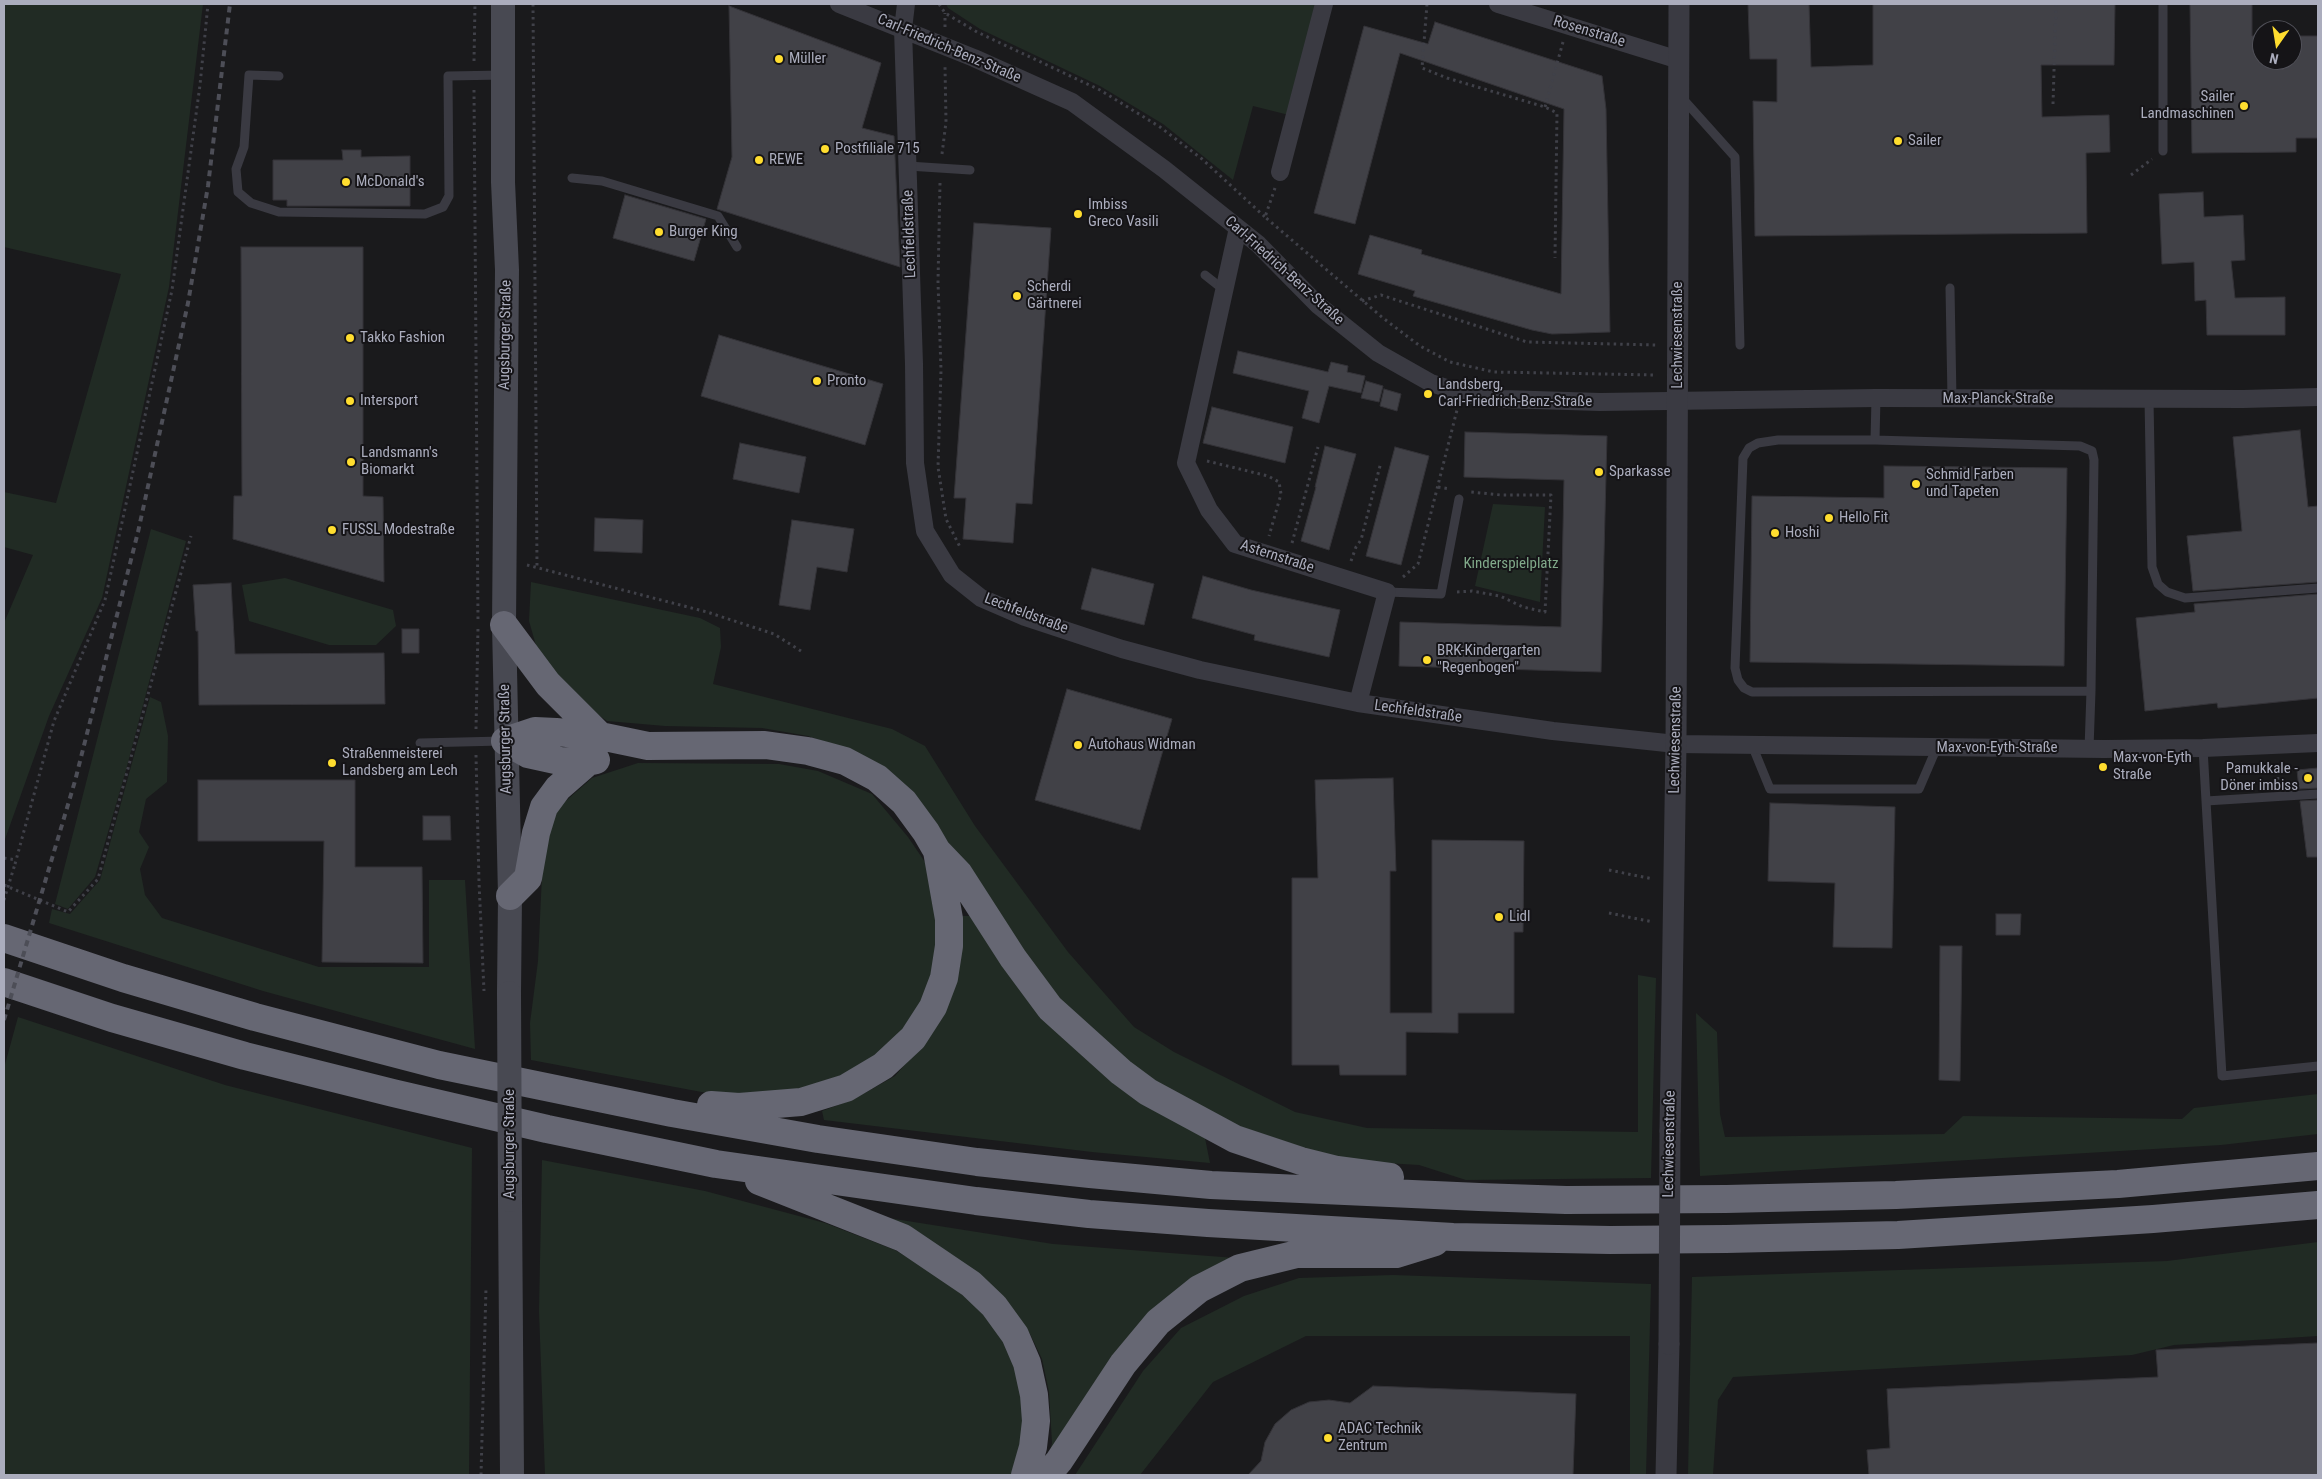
<!DOCTYPE html>
<meta charset="utf-8">
<style>
body{margin:0}
#map{position:relative;width:2322px;height:1479px;overflow:hidden;background:#1a1a1c;font-family:"Roboto Condensed",sans-serif}
canvas{display:block}
.frame{position:absolute;inset:0;border:5px solid #abadbd;pointer-events:none}
.north{position:absolute;left:2252px;top:20px;width:50px;height:50px;box-sizing:border-box;background:#151417;border:1px solid #515159;border-radius:50%;rotate:193deg;font-size:14px;font-weight:700;line-height:20px;text-align:center;color:#abadbd}
.north::after{content:'';display:block;margin:auto;width:18px;height:22px;background:#ffdd2f;clip-path:polygon(50% 0,100% 100%,50% 72%,0 100%)}
</style>
<div id="map">
<canvas width="2322" height="1479"></canvas>
<div class="frame"></div>
<div class="north">N</div>
</div>
<script>
const context = document.querySelector('canvas').getContext('2d');
context.lineJoin = 'round';
function fill(path, color) {
  context.fillStyle = color;
  context.fill(path, 'evenodd');
}
function shape(rows) {
  const path = new Path2D();
  for (const r of rows) {
    path.moveTo(r[0], r[1]);
    for (let i = 2; i < r.length; i += 2) path.lineTo(r[i], r[i + 1]);
  }
  return path;
}
function trace(path, color, width, dash) {
  context.strokeStyle = color;
  context.lineWidth = width;
  context.lineCap = dash ? 'butt' : 'round';
  context.setLineDash(dash || []);
  context.stroke(path);
}
function label(font, color, halo, rows, align = 'center') {
  context.font = font + ' "Roboto Condensed",sans-serif';
  context.lineWidth = 4;
  context.setLineDash([]);
  context.textBaseline = 'middle';
  context.strokeStyle = halo;
  context.fillStyle = color;
  for (const [text, x, y, turn = 0] of rows) {
    context.save();
    context.translate(x, y);
    context.rotate((+turn || 0) * Math.PI / 180);
    context.textAlign = isNaN(turn) ? turn : align;
    if (halo) context.strokeText(text, 0, 0);
    context.fillText(text, 0, 0);
    context.restore();
  }
}
const green = shape([
 [4,4,203,4,169,287,102,598,49,716,4,842,4,623,33,555,4,547,4,492,56,503,121,274,4,247],
 [946,4,1318,4,1289,115,1253,106,1233,180,1163,124,1100,86,980,29,948,8],
 [1493,504,1545,507,1540,602,1475,586],
 [151,529,186,541,126,770,95,877,68,909,55,904],
 [285,578,393,610,396,626,376,645,329,645,249,621,242,585],
 [531,582,700,618,720,628,721,647,713,684,892,729,925,746,975,826,1068,952,1134,1027,1174,1052,1295,1112,1367,1128,1638,1132,1638,975,1656,978,1651,1178,1466,1180,1419,1165,1336,1160,1213,1118,1155,1087,1058,1004,844,748,808,736,762,728,665,726,607,721,575,699,541,663,529,621],
 [150,697,161,702,168,736,167,782,146,799,139,832,149,847,140,869,145,895,162,918,319,967,429,967,429,880,465,880,475,1049,263,991,49,923,52,909,70,914,100,880],
 [638,763,779,764,818,771,872,794,908,837,929,868,936,896,937,940,933,975,921,1006,902,1033,874,1061,799,1094,707,1093,531,1060,530,1023,538,961,544,833,552,813,592,778],
 [962,916,973,916,1205,1138,1210,1163,1092,1152,824,1120,822,1111,854,1099,895,1076,925,1041],
 [1696,1013,1717,1032,1720,1114,1725,1137,1944,1134,1963,1116,2182,1119,2194,1108,2318,1094,2318,1134,2221,1145,1700,1176],
 [18,1017,225,1085,472,1148,469,1475,4,1475,4,1068],
 [542,1160,705,1191,825,1223,895,1250,934,1273,982,1310,1004,1338,1018,1365,1024,1397,1024,1443,1012,1475,545,1475,539,1311],
 [882,1217,1053,1244,1235,1258,1050,1452,1052,1443,1049,1392,1042,1359,1030,1334,1003,1297],
 [2318,1242,2318,1336,2174,1345,2132,1355,1733,1377,1718,1400,1713,1475,1688,1475,1692,1277,2167,1261],
 [1393,1275,1651,1284,1646,1475,1630,1475,1630,1336,1306,1336,1213,1382,1140,1475,1075,1475,1143,1371,1181,1328,1244,1296,1299,1278]
]);
const building = shape([
 [1748,4,1809,4,1811,67,1873,65,1873,4,2115,4,2114,65,2041,65,2042,117,2109,115,2110,152,2086,153,2087,233,1755,236,1753,101,1777,102,1777,59,1750,59,1748,4],
 [2190,4,2252,4,2252,36,2262,36,2262,60,2292,60,2292,36,2318,36,2318,138,2296,138,2296,152,2192,153,2190,4],
 [729,6,881,63,862,128,894,136,900,267,717,209,732,157,729,6],
 [1435,22,1602,76,1606,109,1610,332,1552,334,1532,330,1413,296,1415,291,1358,274,1370,235,1422,250,1421,254,1561,294,1564,109,1400,53,1355,224,1314,213,1364,26,1428,44,1435,22],
 [342,150,361,150,361,157,410,156,410,206,287,206,287,200,273,200,273,160,343,160,342,150],
 [2203,192,2204,217,2243,215,2245,260,2231,261,2235,298,2285,297,2285,335,2207,335,2206,300,2195,301,2194,262,2162,264,2159,194,2203,192],
 [625,195,706,219,694,261,613,238,625,195],
 [974,223,1051,228,1032,504,1016,503,1013,543,963,539,966,498,954,498,974,223],
 [241,247,363,247,363,496,383,497,384,582,233,539,234,496,242,496,241,247],
 [719,335,883,384,865,445,701,396,719,335],
 [1238,351,1328,372,1331,362,1348,366,1347,372,1365,376,1361,393,1329,386,1319,423,1302,418,1309,391,1233,373,1238,351],
 [1366,381,1383,386,1379,402,1361,398,1366,381],
 [1384,389,1401,394,1397,411,1380,406,1384,389],
 [1212,407,1293,427,1285,463,1203,443,1212,407],
 [2300,430,2308,507,2318,506,2318,582,2193,591,2187,536,2242,531,2233,437,2300,430],
 [1465,432,1607,436,1601,672,1399,666,1400,622,1561,627,1564,480,1464,477,1465,432],
 [740,443,806,457,799,493,733,479,740,443],
 [1325,446,1356,454,1329,550,1301,541,1316,487,1315,487,1325,446],
 [1395,447,1429,456,1401,565,1366,556,1395,447],
 [1884,466,2067,468,2064,666,1750,662,1752,496,1884,498,1884,466],
 [595,518,643,520,642,553,594,551,595,518],
 [792,520,854,529,847,572,817,567,810,610,779,605,792,520],
 [1092,568,1154,584,1144,625,1081,609,1092,568],
 [1203,576,1251,590,1340,610,1329,657,1254,640,1255,635,1192,618,1203,576],
 [231,583,235,654,384,653,385,704,199,705,198,631,196,631,193,585,231,583],
 [2318,594,2318,698,2218,708,2217,703,2145,711,2136,618,2195,612,2194,604,2318,594],
 [402,629,419,629,419,653,402,653,402,629],
 [1067,689,1172,719,1140,830,1035,800,1067,689],
 [2318,768,2318,788,2299,789,2297,770,2318,768],
 [1393,778,1396,871,1390,871,1390,1013,1432,1013,1432,840,1524,841,1523,932,1514,932,1514,1013,1458,1013,1458,1033,1406,1032,1406,1075,1340,1075,1339,1065,1292,1065,1292,878,1318,878,1315,780,1393,778],
 [198,780,355,780,355,867,422,867,423,963,322,962,324,841,198,841,198,780],
 [2318,800,2318,857,2307,857,2300,801,2318,800],
 [1770,803,1895,807,1892,948,1833,947,1835,883,1768,881,1770,803],
 [423,816,450,816,451,840,423,840,423,816],
 [1996,914,2021,914,2020,935,1996,935,1996,914],
 [1940,946,1962,946,1960,1081,1939,1080,1940,946],
 [2318,1343,2318,1475,1869,1475,1867,1450,1890,1448,1887,1389,2158,1377,2156,1350,2318,1343],
 [1373,1386,1576,1394,1573,1475,1248,1475,1261,1461,1265,1442,1275,1424,1291,1410,1309,1402,1329,1400,1350,1403,1373,1386]
]);
const path = shape([
 [533,4,537,567],
 [939,4,945,13,977,32,1100,90,1160,127,1202,159,1265,217],
 [1427,4,1422,68,1447,78,1545,107,1557,113,1555,258],
 [945,27,945,13],
 [474,61,475,4],
 [474,90,478,621],
 [2053,104,2056,4],
 [1545,107,1563,42],
 [942,154,946,122,945,66],
 [2131,175,2152,159],
 [940,183,938,282,941,370,938,467,946,519,960,547],
 [1275,188,1265,217,1383,318,1420,346,1450,362,1494,372,1657,375],
 [1362,301,1381,295,1527,342,1657,345],
 [1207,461,1268,476,1279,482,1281,494,1269,536],
 [1438,487,1450,489],
 [1292,543,1318,447],
 [1351,561,1356,547,1361,540,1381,462],
 [527,565,707,612,774,634,801,651],
 [1403,577,1418,564,1457,410],
 [1457,592,1472,591,1500,596,1523,607,1545,612,1551,495,1501,495,1471,492],
 [476,729,478,627],
 [476,755,479,882,484,991],
 [2277,764,2278,782],
 [4,858,16,860],
 [15,864,54,721,105,600,123,518,172,290,200,85,208,4],
 [1609,870,1653,879],
 [4,885,68,912,98,879,191,536],
 [1609,913,1653,922],
 [481,1475,486,1288]
]);
const service = shape([
 [279,76,249,75,244,147,236,169,238,192,251,203,279,212,425,214,443,207,449,196,448,76,503,75],
 [1683,99,1735,157,1740,345],
 [2163,151,2163,4],
 [908,166,970,170],
 [572,178,602,181,718,216,737,247],
 [1205,275,1224,290],
 [1950,288,1952,399],
 [2149,399,2152,567,2158,584,2167,592,2185,598,2318,588],
 [1875,440,1876,398],
 [1387,592,1441,594,1459,499],
 [420,743,502,741],
 [1752,745,1770,789,1919,789,1937,747],
 [2203,748,2206,801],
 [2089,749,2091,691,1752,692,1744,688,1738,680,1735,668,1743,458,1749,448,1758,443,1778,440,1875,440,2080,446,2092,451,2094,460,2091,691],
 [2318,794,2206,801,2222,1076,2318,1066]
]);
const minor = shape([
 [839,4,974,58,1072,102,1164,169,1238,228,1258,244,1318,305,1378,353,1431,383,1462,393,1502,399,1600,402,1876,398,2243,399,2318,397],
 [906,4,903,29,914,364,915,463,925,531,952,575,981,598,1025,617,1122,649,1200,670,1358,703,1553,731,1676,744,2104,749,2203,748,2318,743],
 [1498,4,1679,60],
 [1280,172,1324,4],
 [1238,228,1186,463,1209,510,1235,544,1387,592,1358,703]
]);
const tertiary = shape([
 [1670,1131,1676,744,1679,4],
 [1666,1475,1669,1344]
]);
const secondary = shape([
 [503,4,503,182,507,270,504,625,510,896,509,993],
 [510,1200,512,1475]
]);
const motorway = shape([
 [504,625,548,684,600,736],
 [505,741,535,731,556,732,600,736,648,746,765,745,808,751,845,761,877,778,904,802,926,832,937,851,959,874,1013,958,1050,1008,1121,1072,1148,1092,1235,1139,1301,1161,1337,1170,1390,1177],
 [505,741,528,754,560,761,587,762,596,760],
 [510,896,528,878,536,833,544,807,558,788,589,761],
 [4,938,123,978,255,1017,439,1065,672,1113,818,1139,977,1162,1090,1174,1211,1185,1479,1197,1566,1200,1726,1199,1896,1195,2118,1184,2318,1166],
 [4,982,112,1018,245,1056,393,1093,547,1129,716,1164,976,1201,1089,1214,1208,1223,1453,1237,1610,1240,1726,1239,1898,1235,2153,1219,2318,1205],
 [711,1105,739,1107,801,1102,846,1088,883,1066,913,1038,933,1007,944,978,949,946,949,919,937,851],
 [759,1181,903,1238,971,1284,994,1306,1015,1335,1027,1363,1034,1395,1036,1421,1033,1447,1025,1475],
 [1047,1475,1059,1461,1123,1364,1158,1322,1199,1289,1240,1268,1297,1254,1396,1254,1435,1242]
]);
const rail = shape([
 [4,1020,75,781,138,532,188,303,208,186,230,4]
]);
const pathBridge = shape([
 [4,900,15,864]
]);
const tertiaryBridge = shape([
 [1669,1344,1670,1131]
]);
const secondaryBridge = shape([
 [509,993,510,1200]
]);
const markers = [
 [779,59,5,"#ffdd2f"],
 [2244,106,5,"#ffdd2f"],
 [1898,141,5,"#ffdd2f"],
 [825,149,5,"#ffdd2f"],
 [759,160,5,"#ffdd2f"],
 [346,182,5,"#ffdd2f"],
 [1078,214,5,"#ffdd2f"],
 [659,232,5,"#ffdd2f"],
 [1017,296,5,"#ffdd2f"],
 [350,338,5,"#ffdd2f"],
 [817,381,5,"#ffdd2f"],
 [1428,394,5,"#ffdd2f"],
 [350,401,5,"#ffdd2f"],
 [351,462,5,"#ffdd2f"],
 [1599,472,5,"#ffdd2f"],
 [1916,484,5,"#ffdd2f"],
 [1829,518,5,"#ffdd2f"],
 [332,530,5,"#ffdd2f"],
 [1775,533,5,"#ffdd2f"],
 [1427,660,5,"#ffdd2f"],
 [1078,745,5,"#ffdd2f"],
 [332,763,5,"#ffdd2f"],
 [2103,767,5,"#ffdd2f"],
 [2308,778,5,"#ffdd2f"],
 [1499,917,5,"#ffdd2f"],
 [1328,1438,5,"#ffdd2f"]
];
const streetNames = [
 ["Rosenstraße",1589,32,17],
 ["Carl-Friedrich-Benz-Straße",949,49,23],
 ["Lechfeldstraße",910,234,-92],
 ["Carl-Friedrich-Benz-Straße",1284,271,42],
 ["Augsburger Straße",506,335,-89],
 ["Lechwiesenstraße",1678,335,-90],
 ["Max-Planck-Straße",1998,399],
 ["Asternstraße",1277,557,18],
 ["Lechfeldstraße",1026,614,21],
 ["Lechfeldstraße",1418,712,8],
 ["Augsburger Straße",506,739,-91],
 ["Lechwiesenstraße",1676,740,-89],
 ["Max-von-Eyth-Straße",1997,748],
 ["Augsburger Straße",510,1144,-90],
 ["Lechwiesenstraße",1670,1144,-89]
];
const poiNames = [
 ["Müller",789,59],
 ["Sailer",2234,97,"right"],
 ["Landmaschinen",2234,114,"right"],
 ["Sailer",1908,141],
 ["Postfiliale 715",835,149],
 ["REWE",769,160],
 ["McDonald's",356,182],
 ["Imbiss",1088,205],
 ["Greco Vasili",1088,222],
 ["Burger King",669,232],
 ["Scherdi",1027,287],
 ["Gärtnerei",1027,304],
 ["Takko Fashion",360,338],
 ["Pronto",827,381],
 ["Landsberg,",1438,385],
 ["Carl-Friedrich-Benz-Straße",1438,402],
 ["Intersport",360,401],
 ["Landsmann's",361,453],
 ["Biomarkt",361,470],
 ["Sparkasse",1609,472],
 ["Schmid Farben",1926,475],
 ["und Tapeten",1926,492],
 ["Hello Fit",1839,518],
 ["FUSSL Modestraße",342,530],
 ["Hoshi",1785,533],
 ["BRK-Kindergarten",1437,651],
 ["\"Regenbogen\"",1437,668],
 ["Autohaus Widman",1088,745],
 ["Straßenmeisterei",342,754],
 ["Landsberg am Lech",342,771],
 ["Max-von-Eyth",2113,758],
 ["Straße",2113,775],
 ["Pamukkale -",2298,769,"right"],
 ["Döner imbiss",2298,786,"right"],
 ["Lidl",1509,917],
 ["ADAC Technik",1338,1429],
 ["Zentrum",1338,1446]
];
const parkNames = [
 ["Kinderspielplatz",1511,564]
];
fill(green, '#212b24');
fill(building, '#414147');
trace(building, '#343338', 1);
trace(path, '#404149', 3, [2.5, 4]);
trace(service, '#3a3a42', 9);
trace(minor, '#3a3a42', 18);
trace(tertiary, '#3a3a42', 21);
trace(secondary, '#484952', 24);
trace(motorway, '#666773', 28);
trace(rail, '#4d4e57', 4, [6, 5]);
trace(pathBridge, '#404149', 3, [2.5, 4]);
trace(tertiaryBridge, '#3a3a42', 21);
trace(secondaryBridge, '#484952', 24);
for (const [x, y, r, color] of markers) {
  const dot = new Path2D();
  dot.arc(x, y, r, 0, 2 * Math.PI);
  context.fillStyle = color;
  context.fill(dot);
  trace(dot, '#151417', 2);
}
label('15px', '#abadbd', '#151417', streetNames);
label('15px', '#abadbd', '#151417', poiNames, 'left');
label('15px', '#81a98a', '#151417', parkNames);
</script>
